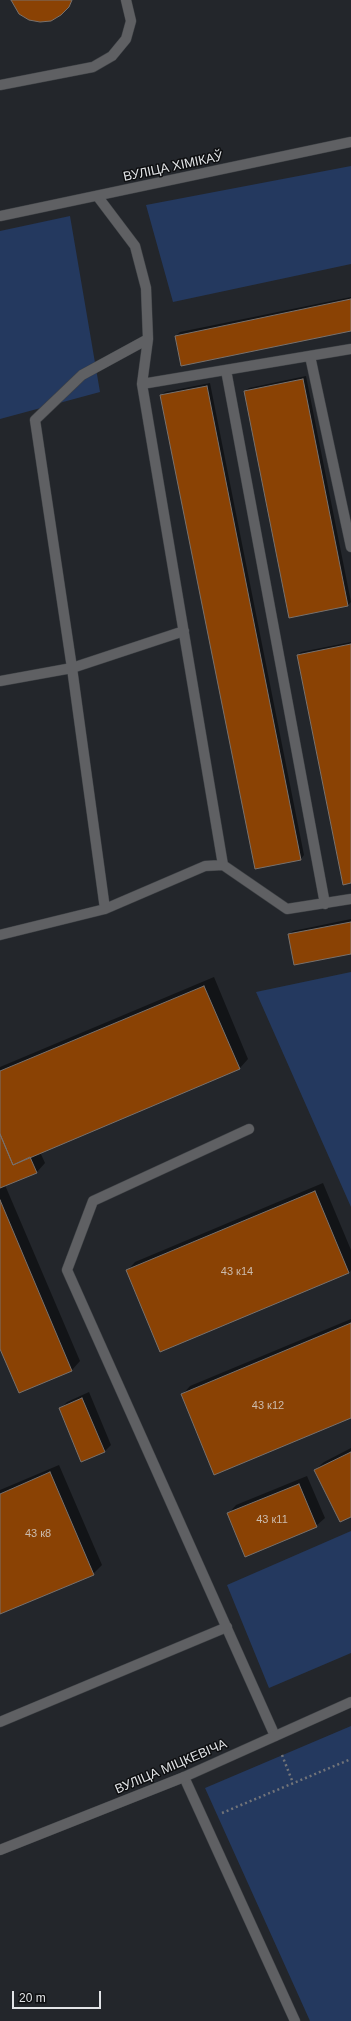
<!DOCTYPE html>
<meta charset="utf-8">
<style>
body{margin:0}
#map{position:relative;width:351px;height:2021px;overflow:hidden;background:#23262b;font-family:Helvetica,sans-serif}
canvas{display:block}
.scale{position:absolute;left:12px;top:1991px;width:89px;height:18px;box-sizing:border-box;border:2px solid #e2e4e7;border-top:0;padding-left:5px;font-size:12px;line-height:14px;white-space:nowrap;color:#e2e4e7;-webkit-text-stroke:3px #0e0f11;paint-order:stroke}
</style>
<div id="map">
<canvas width="351" height="2021"></canvas>
<div class="scale">20 m</div>
</div>
<script>
const context = document.querySelector('canvas').getContext('2d');
context.lineJoin = 'round';
function fill(path, color) {
  context.fillStyle = color;
  context.fill(path, 'evenodd');
}
function shape(rows) {
  const path = new Path2D();
  for (const r of rows) {
    path.moveTo(r[0], r[1]);
    for (let i = 2; i < r.length; i += 2) path.lineTo(r[i], r[i + 1]);
  }
  return path;
}
function trace(path, color, width, dash) {
  context.strokeStyle = color;
  context.lineWidth = width;
  context.lineCap = dash ? 'butt' : 'round';
  context.setLineDash(dash || []);
  context.stroke(path);
}
function label(font, color, halo, rows, align = 'center') {
  context.font = font + ' Helvetica,sans-serif';
  context.lineWidth = 3;
  context.setLineDash([]);
  context.textBaseline = 'middle';
  context.strokeStyle = halo;
  context.fillStyle = color;
  for (const [text, x, y, turn = 0] of rows) {
    context.save();
    context.translate(x, y);
    context.rotate((+turn || 0) * Math.PI / 180);
    context.textAlign = isNaN(turn) ? turn : align;
    if (halo) context.strokeText(text, 0, 0);
    context.fillText(text, 0, 0);
    context.restore();
  }
}
const green = shape([
 [351,166,351,264,173,302,146,205],
 [70,216,100,392,0,419,0,231],
 [351,972,351,1207,256,992],
 [351,1531,351,1653,269,1688,227,1585],
 [351,1726,351,2021,310,2021,205,1788]
]);
const shadow = shape([
 [351,297,351,330,176,336,180,332],
 [306,376,351,602,348,605,290,617,245,391,249,388],
 [210,383,304,855,301,859,161,395,165,392],
 [351,642,351,882,298,655,301,652],
 [351,919,351,953,289,934,293,931],
 [214,977,248,1059,239,1069,40,1152,45,1163,37,1172,5,1185,80,1361,72,1370,19,1392,0,1346,0,1067],
 [323,1183,351,1250,351,1270,349,1273,127,1271,135,1262],
 [351,1319,351,1417,182,1395,190,1386],
 [89,1392,111,1445,104,1452,60,1409,67,1402],
 [351,1448,351,1516,315,1470,324,1462],
 [59,1465,102,1565,93,1574,0,1613,0,1490],
 [307,1476,325,1518,316,1526,228,1514,236,1505]
]);
const building = shape([
 [11,0,72,0,69,7,61,15,51,21,40,22,29,20,19,14,11,0],
 [351,299,351,331,181,366,175,336,351,299],
 [303,379,348,606,289,618,244,391,303,379],
 [207,386,301,860,255,869,160,395,207,386],
 [351,644,351,883,343,885,297,655,351,644],
 [351,922,351,954,294,965,288,934,351,922],
 [204,986,240,1069,13,1165,0,1134,0,1071,204,986],
 [0,1134,13,1165,30,1157,37,1173,0,1188,0,1134],
 [315,1191,349,1273,160,1352,126,1270,315,1191],
 [0,1200,72,1371,19,1393,0,1349,0,1200],
 [351,1323,351,1418,214,1475,181,1394,351,1323],
 [82,1398,105,1452,81,1462,59,1408,82,1398],
 [351,1452,351,1517,340,1522,314,1470,351,1452],
 [50,1472,94,1575,0,1614,0,1494,50,1472],
 [299,1484,317,1527,245,1557,227,1513,299,1484]
]);
const path = shape([
 [282,1755,293,1783],
 [222,1813,351,1759]
]);
const service = shape([
 [0,85,93,67,112,56,126,39,131,21,126,0],
 [98,197,135,246,146,288,148,339,142,384,223,865],
 [310,356,351,547],
 [226,370,325,904],
 [142,384,351,349],
 [0,681,72,668,184,631],
 [105,909,72,668,35,420,82,375,148,339],
 [0,935,105,909,205,866,223,865,287,909,351,899],
 [249,1129,93,1201,67,1270,275,1736],
 [0,1722,227,1627],
 [184,1777,295,2021]
]);
const minor = shape([
 [0,216,351,142],
 [0,1850,184,1777,351,1702]
]);
const numberNames = [
 ["43 к14",237,1272],
 ["43 к12",268,1406],
 ["43 к11",272,1520],
 ["43 к8",38,1534]
];
const streetNames = [
 ["ВУЛІЦА ХІМІКАЎ",173,167,-12],
 ["ВУЛІЦА МІЦКЕВІЧА",171,1767,-23]
];
fill(green, '#24395f');
fill(shadow, '#0007');
fill(building, '#8a4204');
trace(building, '#78716d', 1);
trace(service, '#3e4145', 11);
trace(minor, '#3e4145', 11);
trace(path, '#727479', 2.5, [2, 3]);
trace(service, '#5f6063', 10);
trace(minor, '#5f6063', 10);
label('11px', '#ccbcae', null, numberNames);
label('13px', '#e2e4e7', '#0e0f11', streetNames);
</script>
